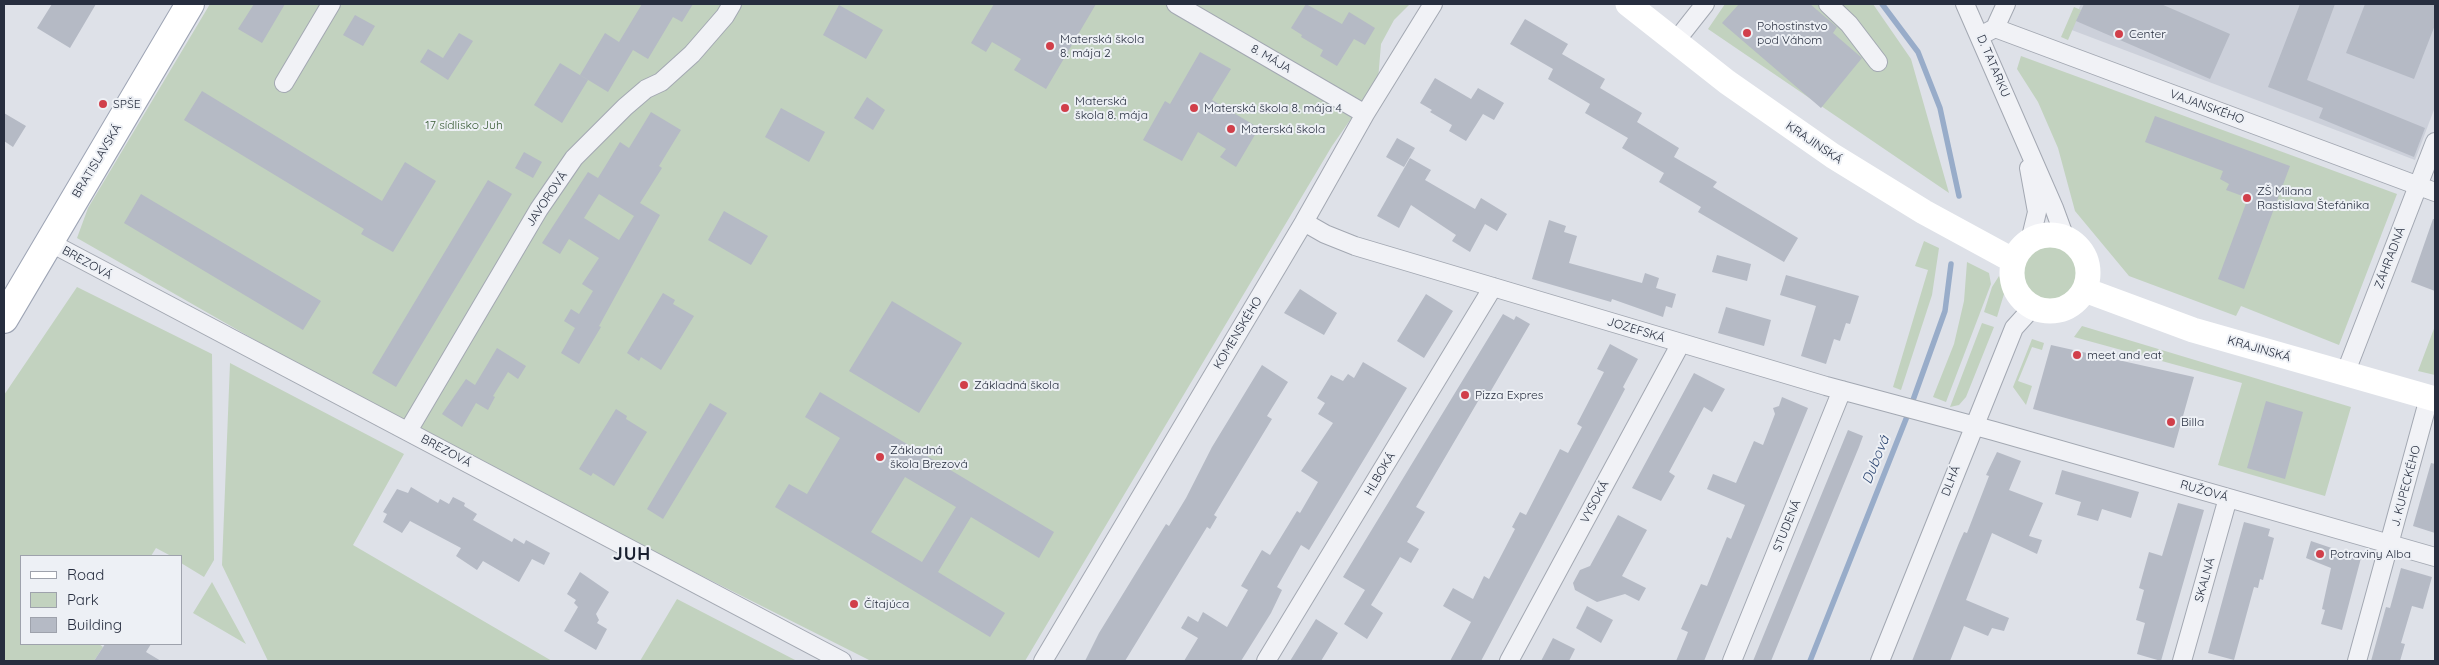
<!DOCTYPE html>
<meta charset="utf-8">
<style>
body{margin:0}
#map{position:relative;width:2439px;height:665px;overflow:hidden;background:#dee1e8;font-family:Quicksand,sans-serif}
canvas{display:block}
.frame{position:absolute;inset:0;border:5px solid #272e3f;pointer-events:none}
.legend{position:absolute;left:20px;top:555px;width:162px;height:90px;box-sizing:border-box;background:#edf0f5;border:1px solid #9ea2ac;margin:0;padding:6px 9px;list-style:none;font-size:15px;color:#272e3f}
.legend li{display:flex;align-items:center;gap:10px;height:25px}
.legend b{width:25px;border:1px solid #9ea2ac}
</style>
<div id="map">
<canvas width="2439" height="665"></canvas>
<div class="frame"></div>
<ul class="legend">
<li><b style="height:6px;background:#fff"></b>Road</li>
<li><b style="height:14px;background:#c2d2bf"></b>Park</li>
<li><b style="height:14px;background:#b5bac5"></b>Building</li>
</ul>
</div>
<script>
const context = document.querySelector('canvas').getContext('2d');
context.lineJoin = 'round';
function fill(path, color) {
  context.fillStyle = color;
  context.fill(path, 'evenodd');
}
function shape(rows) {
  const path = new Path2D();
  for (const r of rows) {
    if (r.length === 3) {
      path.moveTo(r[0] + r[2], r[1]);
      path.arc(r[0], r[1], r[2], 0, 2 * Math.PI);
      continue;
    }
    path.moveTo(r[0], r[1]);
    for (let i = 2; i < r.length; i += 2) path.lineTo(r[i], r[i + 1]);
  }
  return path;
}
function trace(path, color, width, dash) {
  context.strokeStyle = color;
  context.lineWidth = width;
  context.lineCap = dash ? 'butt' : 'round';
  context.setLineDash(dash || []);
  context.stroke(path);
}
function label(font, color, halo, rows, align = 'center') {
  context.font = font + ' Quicksand,sans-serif';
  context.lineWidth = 4;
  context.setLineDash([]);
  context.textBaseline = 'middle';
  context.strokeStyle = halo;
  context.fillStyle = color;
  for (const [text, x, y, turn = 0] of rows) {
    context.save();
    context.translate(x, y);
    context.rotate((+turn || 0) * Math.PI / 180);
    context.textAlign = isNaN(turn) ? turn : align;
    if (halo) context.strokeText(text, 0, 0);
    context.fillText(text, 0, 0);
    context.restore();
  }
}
const built = shape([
 [2081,4,2435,4,2435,107,2415,160,2069,29]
]);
const green = shape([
 [210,4,1410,4,1394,20,1381,44,1378,80,1332,146,1025,661,871,661,414,431,77,238,88,208],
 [1725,4,1873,4,1911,59,1949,193,1708,29],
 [2074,7,2081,10,2068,40,2061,37],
 [2021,56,2397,194,2339,345,2241,306,2236,316,2129,276,2075,211,2058,148,2038,102,2017,69],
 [1924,241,1939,248,1932,295,1901,390,1893,387,1928,270,1915,266],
 [2051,273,28],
 [1967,262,1989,273,1991,284,1946,402,1933,397,1954,344,1964,301],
 [1999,276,2002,282,2004,294,1997,317,1984,312,1992,287],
 [77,287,212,354,214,560,204,577,181,563,181,556,171,556,156,548,151,556,21,556,21,644,99,644,103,647,94,661,4,661,4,395],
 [1982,323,1994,327,1966,397,1959,405,1950,407],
 [2082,326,2351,407,2325,496,2218,465,2242,383,2074,337],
 [2435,326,2435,375,2418,371],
 [2032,339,2044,343,2042,350,2032,347,2018,381,2032,386,2026,405,2013,387],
 [230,363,404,454,353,545,552,661,268,661,222,565],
 [212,582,246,644,193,613],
 [677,599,797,661,640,661]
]);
const stream = shape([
 [1882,4,1918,52,1940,108,1959,196],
 [1810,661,1908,414,1945,311,1951,264]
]);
const building = shape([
 [52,4,96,4,70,48,37,28],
 [254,4,285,4,262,43,238,29],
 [642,4,693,4,682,22,673,17,648,59,633,50,608,92,580,75,605,33,619,42],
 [994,4,1096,4,1046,89,1014,70,1021,59,992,42,986,52,971,43],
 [1306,4,1342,24,1349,12,1375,28,1365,45,1354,39,1337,66,1320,56,1323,50,1301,37,1302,35,1291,28],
 [1739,4,1810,4,1837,27,1833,33,1862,58,1821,108,1722,23],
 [2084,4,2161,4,2230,34,2210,79,2076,21],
 [2300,4,2335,4,2307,80,2425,128,2414,157,2319,118,2323,108,2268,87],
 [2365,4,2435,4,2435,25,2414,79,2346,53],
 [839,5,883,30,866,59,823,35],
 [355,15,375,26,363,46,343,35],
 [1525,19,1568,44,1562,54,1605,79,1600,88,1642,113,1637,122,1679,148,1674,157,1717,182,1713,187,1798,238,1784,262,1698,212,1701,207,1659,182,1664,173,1622,148,1628,138,1585,113,1590,104,1548,79,1553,69,1510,44],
 [459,33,473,41,448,80,420,62,428,49,443,58],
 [1200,52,1231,69,1212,100,1259,128,1236,167,1220,157,1226,149,1198,132,1182,161,1143,140,1165,101,1170,104],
 [560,63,588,80,562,123,534,105],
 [1435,78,1471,99,1478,88,1504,103,1494,120,1483,114,1466,141,1449,131,1452,125,1430,112,1432,110,1420,103],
 [202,91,382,201,405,162,436,181,393,252,361,234,364,229,184,120],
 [867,97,885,110,873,130,854,118],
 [781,108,825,132,809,162,765,137],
 [651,112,681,130,659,166,662,168,640,203,660,215,599,326,601,327,579,364,561,353,575,328,564,321,571,309,579,314,593,291,582,284,599,258,569,239,560,254,542,243,588,172,598,178,620,142,629,148],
 [599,194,634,216,619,240,584,218],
 [4,113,26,126,13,147,4,141],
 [2155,116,2290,166,2244,289,2218,279,2248,198,2226,190,2229,184,2220,179,2223,171,2145,142],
 [1397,138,1415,148,1404,167,1386,157],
 [524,152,542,162,533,178,515,168],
 [1410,158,1431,170,1425,180,1475,209,1481,198,1507,214,1497,231,1485,224,1470,252,1452,241,1456,235,1411,205,1399,228,1377,216],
 [488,180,512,194,396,387,372,373],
 [141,194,321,301,303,330,124,223],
 [724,211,768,236,751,265,708,240],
 [2433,219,2435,219,2435,291,2411,282],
 [1549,220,1566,226,1564,232,1577,236,1569,263,1642,283,1645,273,1659,278,1656,288,1676,294,1672,308,1666,306,1663,317,1612,299,1611,302,1532,279],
 [1717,255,1751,264,1747,281,1712,272],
 [1786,275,1859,296,1850,324,1846,323,1840,341,1834,339,1826,364,1801,356,1816,306,1780,295],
 [1300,289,1337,313,1324,335,1284,313],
 [663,293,675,300,673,304,694,316,661,370,641,357,639,361,627,353],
 [1426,294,1453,311,1424,358,1397,341],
 [892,301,962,343,919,413,849,371],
 [1726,307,1771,320,1764,346,1718,333],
 [1503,314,1514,320,1516,316,1530,324,1489,394,1484,391,1416,507,1425,512,1407,542,1419,549,1411,563,1400,557,1371,605,1383,613,1367,639,1344,624,1365,590,1343,577],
 [1610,344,1638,359,1623,387,1625,389,1481,661,1450,661,1471,622,1443,606,1453,588,1473,599,1484,576,1489,579,1515,529,1512,527,1520,512,1526,515,1560,449,1568,453,1582,427,1577,424,1604,372,1597,369],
 [2051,345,2194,377,2174,448,2033,409],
 [497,348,526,366,518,379,508,372,493,396,495,397,488,410,476,403,462,427,442,414,466,379,475,385],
 [1363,362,1407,388,1366,456,1309,550,1301,545,1277,587,1282,590,1271,613,1241,661,1184,661,1198,638,1181,628,1188,616,1198,622,1203,612,1227,627,1248,590,1241,586,1262,550,1270,555,1297,511,1300,513,1318,482,1301,471,1333,423,1318,414,1325,403,1317,398,1331,375,1343,381,1348,374,1354,378],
 [1262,365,1288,382,1267,416,1272,419,1214,515,1217,517,1210,529,1207,527,1125,661,1085,661,1099,633,1153,545,1166,524,1169,526,1186,498,1212,447],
 [1694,373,1725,389,1712,412,1704,407,1669,472,1675,476,1661,501,1632,488],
 [820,392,1054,532,1039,558,971,517,938,572,1005,613,990,637,775,507,789,484,807,494,840,438,805,417],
 [905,477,956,507,922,562,871,532],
 [1782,397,1808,408,1704,661,1676,661,1688,632,1681,629,1701,584,1707,586,1727,537,1731,539,1745,505,1707,489,1713,474,1736,483,1754,441,1763,445,1775,414,1773,408,1779,406],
 [2266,401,2303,412,2285,479,2247,468],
 [710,403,727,413,663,519,647,509],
 [616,409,627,416,626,419,647,432,614,486,593,473,591,476,579,469],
 [1848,430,1863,436,1859,447,1771,661,1753,661],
 [1997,452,2021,461,2009,490,2043,503,2029,536,2042,540,2037,554,1992,533,1966,600,2009,618,2004,631,1992,628,1988,636,1964,626,1950,661,1912,661,1959,543,1964,532,1967,533,1989,476,1986,475],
 [2431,463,2435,464,2435,533,2413,526],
 [2062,470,2139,492,2131,518,2102,509,2098,521,2077,515,2081,502,2055,494],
 [411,487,438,503,440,499,449,504,453,497,465,503,464,506,477,514,473,520,512,542,514,538,524,544,526,540,550,553,544,565,532,559,519,582,483,561,477,570,456,556,461,548,410,521,402,533,383,522,387,514,383,512,397,489,408,493],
 [2178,503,2204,510,2161,661,2137,654,2145,623,2136,620,2144,590,2139,588,2149,552,2162,556],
 [1618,515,1647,530,1622,576,1646,588,1639,601,1625,594,1597,602,1575,590,1573,583,1580,570,1590,566],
 [2244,522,2270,529,2268,536,2274,538,2263,580,2260,579,2258,588,2254,587,2234,660,2208,653],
 [2311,541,2361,558,2342,630,2321,624,2325,610,2322,609,2331,568,2306,558],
 [2401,568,2432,577,2423,609,2412,606,2401,643,2405,644,2400,661,2371,661,2386,607,2390,608],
 [580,572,609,592,596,614,599,620,597,623,607,629,596,650,564,631,578,607,574,603,576,600,567,594],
 [1587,606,1613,620,1601,643,1576,628],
 [1316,619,1338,633,1321,661,1290,661],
 [1553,638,1575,649,1569,661,1541,661],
 [105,644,151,644,146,652,161,661,94,661]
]);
const minor = shape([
 [1176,4,1365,114],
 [1828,4,1849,24,1878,62],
 [1965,4,2054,208,2065,238],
 [1995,28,2006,4],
 [1980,36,1995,28,2435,192],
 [1675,42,1705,4],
 [284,83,331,4],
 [2029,168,2037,212,2030,241],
 [1304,222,1325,234,1355,246,1826,386,1994,431,2435,557],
 [49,242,842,661],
 [2345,374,2435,142],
 [408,431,539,209,574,158,625,107,646,89,661,82,692,54,725,16,732,4],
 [1043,661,1304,222,1365,114,1433,4],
 [1266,661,1493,287],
 [1509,661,1681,343],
 [1732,661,1842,390],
 [1880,661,2014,328,2033,307],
 [2182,661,2228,498],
 [2357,661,2429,398]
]);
const secondary = shape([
 [1628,4,1727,82,1833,156,1924,212,2014,261],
 [2050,273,38],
 [2085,290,2193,330,2435,399]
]);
const primary = shape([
 [4,319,190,4]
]);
const markers = [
 [1747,33,5,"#d13f4a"],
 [2119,34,5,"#d13f4a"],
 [1050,46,5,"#d13f4a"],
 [103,104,5,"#d13f4a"],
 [1065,108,5,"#d13f4a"],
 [1194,108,5,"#d13f4a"],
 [1231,129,5,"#d13f4a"],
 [2247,198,5,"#d13f4a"],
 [2077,355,5,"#d13f4a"],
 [964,385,5,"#d13f4a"],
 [1465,395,5,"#d13f4a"],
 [2171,422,5,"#d13f4a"],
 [880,457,5,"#d13f4a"],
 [2320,554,5,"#d13f4a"],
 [854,604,5,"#d13f4a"]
];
const poiNames = [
 ["Pohostinstvo",1757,26],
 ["pod Váhom",1757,40],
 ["Center",2129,34],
 ["Materská škola",1060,39],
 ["8. mája 2",1060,53],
 ["Materská",1075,101],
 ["škola 8. mája",1075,115],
 ["SPŠE",113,104],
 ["Materská škola 8. mája 4",1204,108],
 ["Materská škola",1241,129],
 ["ZŠ Milana",2257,191],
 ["Rastislava Štefánika",2257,205],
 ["meet and eat",2087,355],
 ["Základná škola",974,385],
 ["Pizza Expres",1475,395],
 ["Billa",2181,422],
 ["Základná",890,450],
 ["škola Brezová",890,464],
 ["Potraviny Alba",2330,554],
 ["Čítajúca",864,604]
];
const streetNames = [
 ["8. MÁJA",1271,59,30],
 ["D. TATARKU",1993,66,67],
 ["VAJANSKÉHO",2207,107,20],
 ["KRAJINSKÁ",1814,143,34],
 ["BRATISLAVSKÁ",97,161,-59],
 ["JAVOROVÁ",547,199,-56],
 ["ZÁHRADNÁ",2390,258,-69],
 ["BREZOVÁ",87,263,29],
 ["JOZEFSKÁ",1636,330,17],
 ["KOMENSKÉHO",1238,333,-59],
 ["KRAJINSKÁ",2259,349,16],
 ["BREZOVÁ",446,451,28],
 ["HLBOKÁ",1380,474,-59],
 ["DLHÁ",1951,481,-69],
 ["J. KUPECKÉHO",2406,486,-75],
 ["RUŽOVÁ",2204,491,16],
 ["VYSOKÁ",1595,502,-62],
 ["STUDENÁ",1787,526,-68],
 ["SKALNÁ",2205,580,-74]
];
const parkNames = [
 ["17 sídlisko Juh",464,125]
];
const waterNames = [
 ["Dubová",1876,460,-68]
];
const districtNames = [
 ["JUH",632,555]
];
fill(built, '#ccd0da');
fill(green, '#c2d2bf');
trace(stream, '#98acc9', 5.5);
fill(building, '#b5bac5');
trace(minor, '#a3a8b2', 20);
trace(primary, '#9da4b4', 30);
trace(minor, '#f1f2f6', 18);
trace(secondary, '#fff', 25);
trace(primary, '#fff', 28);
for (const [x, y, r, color] of markers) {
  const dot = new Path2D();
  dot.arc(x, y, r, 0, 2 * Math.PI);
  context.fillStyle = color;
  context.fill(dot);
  trace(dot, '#edf0f5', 2);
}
label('12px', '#272e3f', '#edf0f5', poiNames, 'left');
label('12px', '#272e3f', '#edf0f5', streetNames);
label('12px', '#385b34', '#edf0f5', parkNames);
label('italic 14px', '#304974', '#edf0f5', waterNames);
context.letterSpacing = '1px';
label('bold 18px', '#191f2f', '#edf0f5', districtNames);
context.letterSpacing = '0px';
</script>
